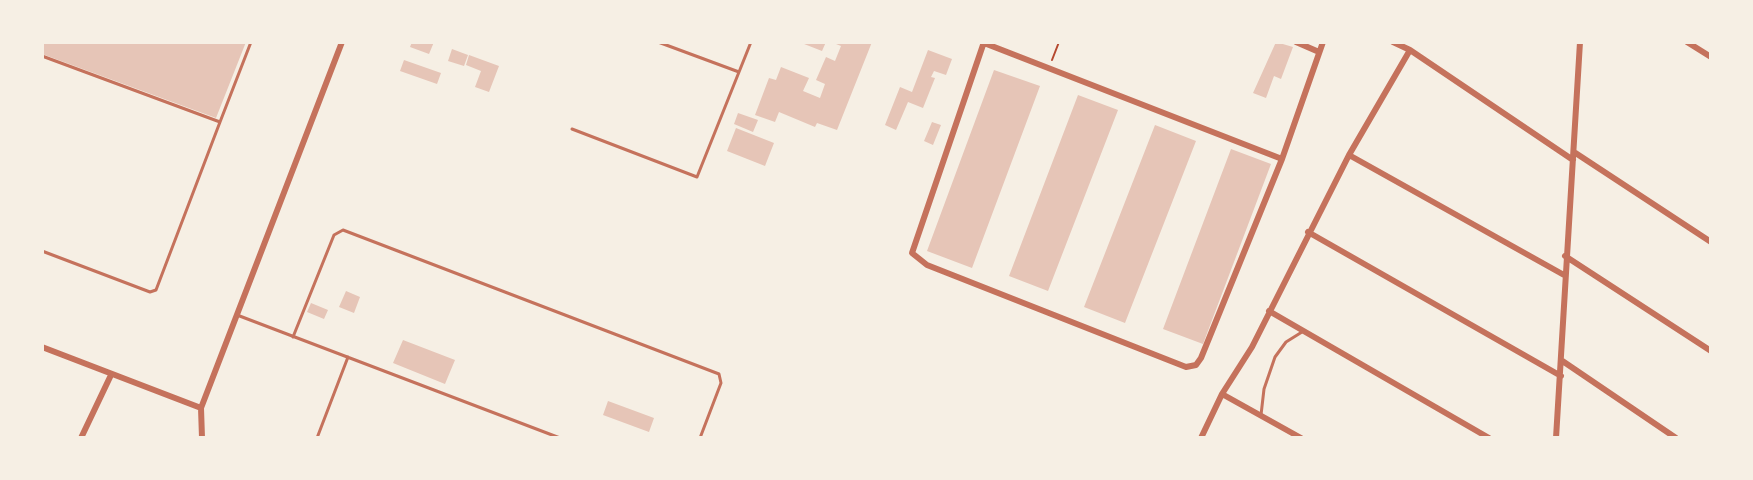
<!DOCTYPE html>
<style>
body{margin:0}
#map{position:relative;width:1753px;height:480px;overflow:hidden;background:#f6efe4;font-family:Barlow,sans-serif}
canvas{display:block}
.frame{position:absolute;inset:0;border:44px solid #f6efe4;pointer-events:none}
</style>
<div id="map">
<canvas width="1753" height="480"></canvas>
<div class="frame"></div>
</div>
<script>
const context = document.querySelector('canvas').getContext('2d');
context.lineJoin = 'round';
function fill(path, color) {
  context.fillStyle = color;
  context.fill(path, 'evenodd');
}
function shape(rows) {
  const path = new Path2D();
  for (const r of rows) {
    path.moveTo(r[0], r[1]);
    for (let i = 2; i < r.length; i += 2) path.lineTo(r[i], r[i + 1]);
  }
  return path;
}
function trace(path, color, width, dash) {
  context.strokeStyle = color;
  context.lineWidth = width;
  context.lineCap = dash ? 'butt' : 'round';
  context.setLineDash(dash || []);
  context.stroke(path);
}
const building = shape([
 [42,42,246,42,216,118,42,54],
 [412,42,434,42,429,54,410,47],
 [799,42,826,42,822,51],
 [831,42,872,42,837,130,817,123,815,127,779,112,775,122,755,115,769,78,776,80,781,67,809,78,803,91,820,98,825,84,816,80,826,57,835,61,841,46],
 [1276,42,1293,47,1281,79,1274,76,1266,98,1253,93],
 [452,49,468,55,464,66,448,61],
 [928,50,952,59,946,75,934,71,931,77,935,78,923,108,908,102,896,130,885,125,900,87,912,92],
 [469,55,499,66,489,92,475,87,481,71,466,65],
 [404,60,441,73,437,84,400,71],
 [994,70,1040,86,972,268,927,251],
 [1078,95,1118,110,1048,291,1009,276],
 [738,113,758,120,753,132,734,124],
 [932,122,941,125,933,145,924,141],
 [1155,125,1196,141,1125,323,1084,307],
 [736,128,774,143,765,166,727,151],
 [1231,149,1271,164,1203,344,1163,329],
 [346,291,360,297,354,313,339,307],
 [311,303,328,310,324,319,307,312],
 [403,340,455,360,445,384,393,363],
 [608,401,654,418,649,432,603,415]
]);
const path = shape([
 [1052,60,1059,42]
]);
const service = shape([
 [658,42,739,72],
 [42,56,220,122,251,42],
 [572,129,697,177,751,42],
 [42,251,150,292,156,290,220,122],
 [237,315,560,438],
 [293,337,334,235,343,230,719,374,721,383,700,438],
 [1261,415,1264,389,1275,357,1286,342,1302,332],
 [317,438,348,357]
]);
const minor = shape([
 [984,42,912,253,927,265,1186,367,1196,365,1201,358,1282,159,1323,42],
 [1296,42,1319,52],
 [1393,42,1410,50,1573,160],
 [1687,42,1711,57],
 [984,43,1282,159],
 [1574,152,1711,242],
 [1349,155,1564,275],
 [1308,232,1561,376],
 [1565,256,1711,351],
 [1269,311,1489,438],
 [42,347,201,408],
 [1561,360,1676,438],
 [1222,394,1301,438],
 [81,438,111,375],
 [202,438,201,408,342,42],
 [1201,438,1222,394,1252,347,1349,155,1410,50],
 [1556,438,1580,42]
]);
fill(building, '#e6c5b7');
trace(path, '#b5482f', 2);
trace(service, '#c5725c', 3);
trace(minor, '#c5725c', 6);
</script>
